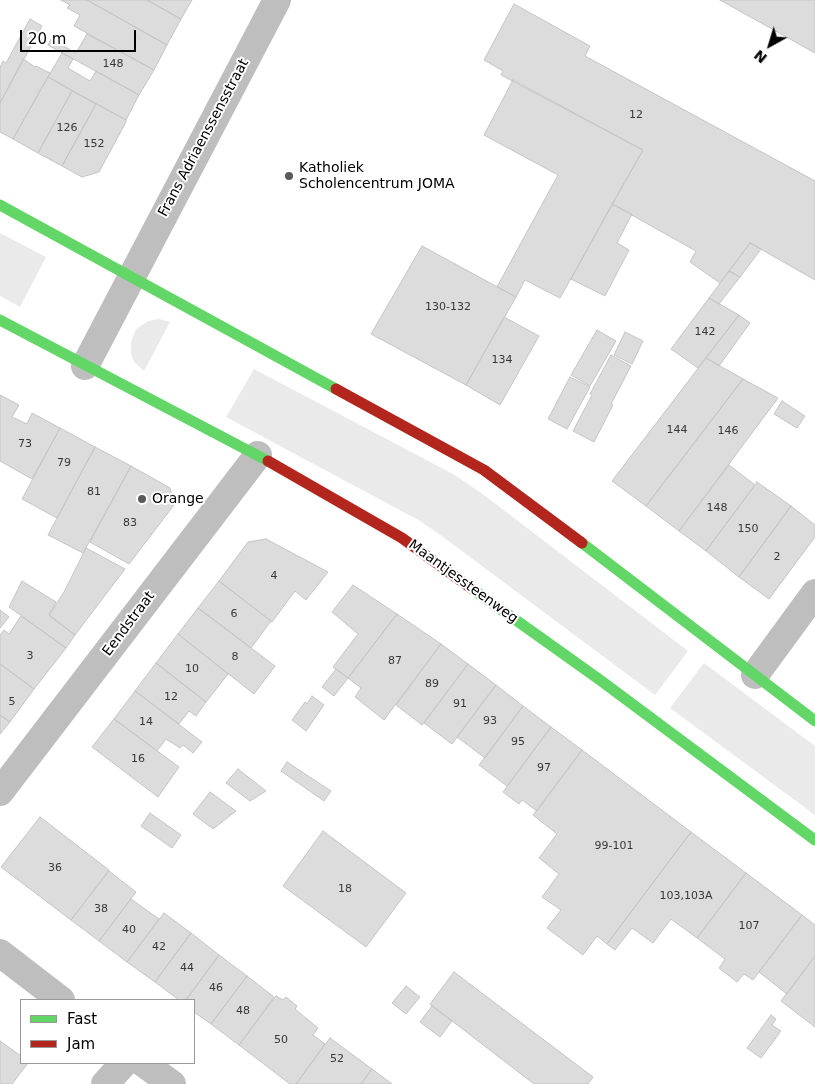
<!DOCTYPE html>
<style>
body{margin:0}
#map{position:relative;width:815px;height:1084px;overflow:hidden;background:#fff;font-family:"DejaVu Sans",sans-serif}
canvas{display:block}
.legend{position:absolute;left:20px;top:999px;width:175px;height:65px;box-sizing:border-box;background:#fff;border:1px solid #999;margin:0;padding:6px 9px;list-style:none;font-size:15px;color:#000}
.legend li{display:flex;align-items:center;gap:10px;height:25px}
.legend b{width:25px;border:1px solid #999}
.north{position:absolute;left:745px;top:20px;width:50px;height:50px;-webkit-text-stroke:4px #fff;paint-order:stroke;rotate:219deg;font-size:14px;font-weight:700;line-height:20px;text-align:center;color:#000}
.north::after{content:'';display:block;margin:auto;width:18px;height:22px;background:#000;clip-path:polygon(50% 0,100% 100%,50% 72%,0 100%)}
.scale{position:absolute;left:20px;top:30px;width:116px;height:22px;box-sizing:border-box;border:2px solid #000;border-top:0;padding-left:6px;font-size:15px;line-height:18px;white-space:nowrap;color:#000;-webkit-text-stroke:4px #fff;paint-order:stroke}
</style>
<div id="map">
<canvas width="815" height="1084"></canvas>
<ul class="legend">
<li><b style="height:6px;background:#63d668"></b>Fast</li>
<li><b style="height:6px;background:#b3261e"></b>Jam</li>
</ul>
<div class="north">N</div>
<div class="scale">20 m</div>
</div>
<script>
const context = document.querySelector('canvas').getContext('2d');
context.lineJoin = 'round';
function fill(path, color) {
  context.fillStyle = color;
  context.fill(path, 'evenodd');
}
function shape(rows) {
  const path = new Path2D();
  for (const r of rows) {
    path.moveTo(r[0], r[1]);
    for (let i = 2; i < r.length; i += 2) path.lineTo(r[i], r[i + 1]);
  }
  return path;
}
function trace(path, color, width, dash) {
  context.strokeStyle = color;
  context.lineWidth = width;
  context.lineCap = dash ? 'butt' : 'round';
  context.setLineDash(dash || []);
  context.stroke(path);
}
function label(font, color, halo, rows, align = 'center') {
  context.font = font + ' "DejaVu Sans",sans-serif';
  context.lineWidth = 4;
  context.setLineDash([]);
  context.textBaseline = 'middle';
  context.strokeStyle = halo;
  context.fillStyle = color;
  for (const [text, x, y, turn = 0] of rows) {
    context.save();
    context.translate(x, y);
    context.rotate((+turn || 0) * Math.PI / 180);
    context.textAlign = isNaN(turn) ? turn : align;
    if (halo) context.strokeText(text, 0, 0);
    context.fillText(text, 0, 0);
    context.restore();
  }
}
const green = shape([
 [0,233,46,257,20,307,0,296],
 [159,319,170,322,144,371,134,362,131,354,131,342,136,329,148,321],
 [254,369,453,474,484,495,688,651,655,695,443,537,420,521,226,417],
 [704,663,815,746,815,815,670,708]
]);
const building = shape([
 [61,0,87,0,167,45,154,70,74,26,80,15,67,8,70,5,61,0],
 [87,0,147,0,181,19,167,45,87,0],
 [147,0,192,0,181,19,147,0],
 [720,0,815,0,815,53,720,0],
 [514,4,590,46,585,56,815,181,815,280,750,243,720,283,690,262,696,251,612,204,643,150,501,75,503,71,484,60,514,4],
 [30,19,42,26,0,103,0,67,3,61,6,63,30,19],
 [87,34,154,70,139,95,48,45,51,39,76,53,87,34],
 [62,53,73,59,68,68,90,81,96,71,139,95,126,120,48,77,62,53],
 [23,59,35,67,36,66,50,73,13,139,0,132,0,103,23,59],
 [48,77,72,91,38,153,13,139,48,77],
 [513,80,643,150,560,298,525,280,516,297,497,287,558,175,484,135,513,80],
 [72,91,96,104,62,166,38,153,72,91],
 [96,104,126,120,126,122,99,172,82,177,62,166,96,104],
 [612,204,632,214,617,243,629,250,605,296,571,279,612,204],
 [750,243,761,249,740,277,729,271,750,243],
 [422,246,516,297,466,385,371,334,422,246],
 [729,271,740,277,719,304,709,298,729,271],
 [709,298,739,315,698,368,671,349,709,298],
 [739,315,750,323,719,366,706,358,739,315],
 [504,317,539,336,500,405,466,385,504,317],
 [597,330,616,341,590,386,571,375,597,330],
 [625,332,643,341,632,364,614,355,625,332],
 [611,355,631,366,611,404,613,405,594,442,573,431,592,395,590,394,611,355],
 [706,358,743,379,646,506,612,481,706,358],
 [570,377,590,387,567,429,548,419,570,377],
 [743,379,778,398,679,531,646,506,743,379],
 [0,395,19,405,12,417,27,424,32,413,60,428,32,479,0,461,0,395],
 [782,401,805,416,797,428,774,414,782,401],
 [60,428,95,447,57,518,22,499,60,428],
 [95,447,131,466,83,553,48,535,95,447],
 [729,465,755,485,706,551,679,531,729,465],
 [131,466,170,488,174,505,129,564,90,542,131,466],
 [757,482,791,506,739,577,706,551,757,482],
 [791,506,815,525,815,537,769,599,739,577,791,506],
 [266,539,328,572,306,600,295,591,272,622,219,581,248,542,266,539],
 [86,548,125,569,75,635,49,615,64,592,86,548],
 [22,581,56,602,49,615,75,635,66,648,9,607,22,581],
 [219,581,271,621,251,648,198,608,219,581],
 [353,585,397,614,348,678,333,667,358,634,332,612,353,585],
 [198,608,275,666,254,694,178,634,198,608],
 [0,610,9,617,0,628,0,610],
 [397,614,441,644,384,720,355,697,361,688,348,678,397,614],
 [21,616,66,648,34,689,0,664,0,635,4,630,9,634,21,616],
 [178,634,228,674,206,702,156,663,178,634],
 [441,644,468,664,422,725,396,705,441,644],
 [156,663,206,702,196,716,189,711,179,724,135,691,156,663],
 [0,664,34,689,10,722,0,715,0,664],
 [468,664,496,685,452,744,424,723,468,664],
 [336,669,348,678,334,696,322,687,336,669],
 [496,685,523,706,485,758,457,737,496,685],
 [135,691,202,742,193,753,183,745,180,748,166,739,157,751,114,719,135,691],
 [312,696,324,705,306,731,292,720,305,702,307,704,312,696],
 [523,706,551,727,507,786,479,765,523,706],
 [0,715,10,722,0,734,0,715],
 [114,719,179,767,158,797,92,747,114,719],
 [551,727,582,750,537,811,522,800,519,804,503,792,551,727],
 [582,750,691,832,607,944,597,936,583,955,547,928,561,910,542,897,559,874,539,858,557,834,533,815,582,750],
 [287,762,331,791,324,801,281,771,287,762],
 [238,769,266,791,250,801,226,783,238,769],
 [210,792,236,811,213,829,193,814,210,792],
 [150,813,181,835,172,848,141,826,150,813],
 [40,817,109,870,71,920,1,867,40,817],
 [323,831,406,893,366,947,283,886,323,831],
 [691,832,746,873,697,938,671,919,653,943,632,928,615,950,607,944,691,832],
 [109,871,136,892,99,941,71,920,109,871],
 [746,873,802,915,753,980,744,974,737,982,719,968,725,959,697,938,746,873],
 [131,899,159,919,127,962,99,941,131,899],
 [164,913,191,933,155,982,127,962,164,913],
 [802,915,815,925,815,956,787,994,759,972,802,915],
 [191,933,219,955,186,1000,179,1000,155,982,191,933],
 [219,955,247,976,211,1024,194,1012,194,1000,186,1000,219,955],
 [815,956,815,1027,781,1001,815,956],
 [454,972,593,1077,588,1084,534,1084,430,1004,454,972],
 [247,976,274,997,239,1045,211,1024,247,976],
 [406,986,420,997,406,1014,392,1003,406,986],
 [276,996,283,1000,286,997,297,1006,295,1009,318,1028,313,1035,325,1044,296,1084,290,1084,239,1045,276,996],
 [432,1006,452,1021,440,1037,420,1022,432,1006],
 [771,1015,776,1019,772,1025,781,1031,761,1058,747,1048,771,1015],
 [330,1038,372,1069,361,1084,296,1084,330,1038],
 [0,1041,21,1056,21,1063,28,1063,12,1084,0,1084,0,1041],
 [372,1069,392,1084,361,1084,372,1069]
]);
const street = shape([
 [85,366,277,0],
 [755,675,815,593],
 [0,792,258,455],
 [0,953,61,1000],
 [143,1063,172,1084],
 [105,1084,124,1063]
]);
const fast = shape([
 [0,205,336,389],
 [0,320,268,461],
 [582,543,815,721],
 [471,588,600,680,815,840]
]);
const jam = shape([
 [336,389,484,470,582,543],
 [268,461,402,538,471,588]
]);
const markers = [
 [289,176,5,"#595959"],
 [142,499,5,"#595959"]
];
const numberNames = [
 ["148",113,64],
 ["12",636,115],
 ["126",67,128],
 ["152",94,144],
 ["130-132",448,307],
 ["142",705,332],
 ["134",502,360],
 ["144",677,430],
 ["146",728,431],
 ["73",25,444],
 ["79",64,463],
 ["81",94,492],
 ["148",717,508],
 ["83",130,523],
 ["150",748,529],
 ["2",777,557],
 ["4",274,576],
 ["6",234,614],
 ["3",30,656],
 ["8",235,657],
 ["87",395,661],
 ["10",192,669],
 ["89",432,684],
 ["12",171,697],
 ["5",12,702],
 ["91",460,704],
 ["93",490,721],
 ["14",146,722],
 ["95",518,742],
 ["16",138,759],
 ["97",544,768],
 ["99-101",614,846],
 ["36",55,868],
 ["18",345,889],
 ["103,103A",686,896],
 ["38",101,909],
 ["107",749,926],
 ["40",129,930],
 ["42",159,947],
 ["44",187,968],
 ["46",216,988],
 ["48",243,1011],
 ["50",281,1040],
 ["52",337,1059]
];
const streetNames = [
 ["Frans Adriaenssensstraat",204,138,-62],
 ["Maantjessteenweg",463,582,36],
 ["Eendstraat",129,624,-53]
];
const poiNames = [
 ["Katholiek",299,168],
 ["Scholencentrum JOMA",299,184],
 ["Orange",152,499]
];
fill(green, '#eaeaea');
fill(building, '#dcdcdc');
trace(building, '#c5c5c5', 1);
trace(street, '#bebebe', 28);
trace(fast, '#63d668', 11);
trace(jam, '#b3261e', 11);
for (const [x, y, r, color] of markers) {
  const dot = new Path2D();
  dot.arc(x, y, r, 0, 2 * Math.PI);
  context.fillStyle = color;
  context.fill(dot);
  trace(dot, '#fff', 2);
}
label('11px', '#373737', null, numberNames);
label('14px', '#000', '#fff', streetNames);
label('14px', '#000', '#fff', poiNames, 'left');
</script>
